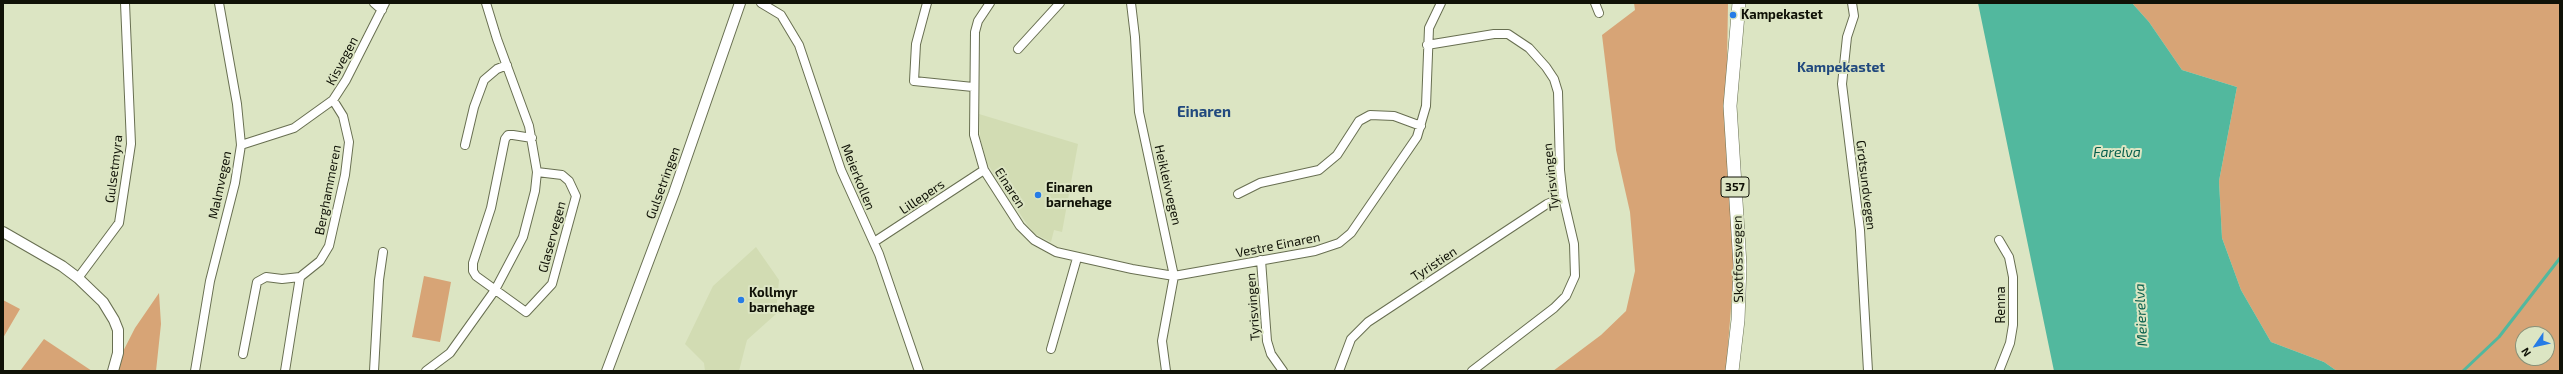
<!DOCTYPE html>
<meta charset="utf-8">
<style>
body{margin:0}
#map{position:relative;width:2563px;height:374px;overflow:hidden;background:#dce5c3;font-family:"Exo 2",sans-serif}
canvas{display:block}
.frame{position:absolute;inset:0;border:4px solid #101207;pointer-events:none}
.north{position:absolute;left:2515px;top:326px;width:40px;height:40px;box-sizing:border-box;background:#dce5c3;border:1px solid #8a9178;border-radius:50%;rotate:236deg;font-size:11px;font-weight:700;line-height:16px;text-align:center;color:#101207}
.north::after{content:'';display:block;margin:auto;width:14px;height:18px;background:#267ce6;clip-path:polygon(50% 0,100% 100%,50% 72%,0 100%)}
</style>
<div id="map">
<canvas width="2563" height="374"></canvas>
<div class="frame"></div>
<div class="north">N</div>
</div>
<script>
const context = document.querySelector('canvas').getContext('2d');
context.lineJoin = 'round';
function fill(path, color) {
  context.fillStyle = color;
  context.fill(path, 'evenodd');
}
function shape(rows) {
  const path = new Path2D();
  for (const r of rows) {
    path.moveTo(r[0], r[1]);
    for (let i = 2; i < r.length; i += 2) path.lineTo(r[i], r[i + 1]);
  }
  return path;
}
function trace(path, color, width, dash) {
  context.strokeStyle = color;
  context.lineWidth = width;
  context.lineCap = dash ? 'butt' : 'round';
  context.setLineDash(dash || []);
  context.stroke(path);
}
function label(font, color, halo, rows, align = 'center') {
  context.font = font + ' "Exo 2",sans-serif';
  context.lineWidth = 4;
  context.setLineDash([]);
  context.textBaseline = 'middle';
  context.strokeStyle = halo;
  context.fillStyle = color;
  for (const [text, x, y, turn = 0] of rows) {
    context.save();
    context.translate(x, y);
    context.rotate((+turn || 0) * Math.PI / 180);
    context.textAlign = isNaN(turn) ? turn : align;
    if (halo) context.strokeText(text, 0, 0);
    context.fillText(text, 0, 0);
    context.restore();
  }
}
const built = shape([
 [979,114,1078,144,1062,232,1054,230,1051,242,1035,234,1028,226,987,163,980,138],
 [756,247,779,280,776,314,747,340,739,371,705,371,704,363,685,344,713,286]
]);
const green = shape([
 [1634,3,1728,3,1726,127,1734,270,1726,371,1553,371,1601,335,1626,311,1635,271,1630,212,1616,150,1602,35,1635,10],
 [2132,3,2560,3,2560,371,2337,371,2324,362,2271,342,2241,290,2222,238,2219,181,2237,87,2182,70,2149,22],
 [2523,334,2547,334,2547,358,2523,358],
 [424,276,451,282,440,342,412,337],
 [159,293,161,324,156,371,113,371,135,328],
 [3,300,20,309,3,338],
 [44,339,92,371,20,371]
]);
const water = shape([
 [1978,3,2132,3,2149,22,2182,70,2237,87,2219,181,2222,238,2241,290,2271,342,2324,362,2337,371,2054,371]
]);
const stream = shape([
 [2463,371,2499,337,2560,258]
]);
const minor = shape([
 [374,3,382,10],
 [761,3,781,15,799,45,841,170,879,254,919,371],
 [927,3,916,44,914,81,973,87],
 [990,3,978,21,975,32,974,135,984,170,1020,226,1034,240,1056,252,1132,269,1174,276,1315,251,1339,243,1351,233,1417,137,1426,106,1429,28,1441,3],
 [1131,3,1135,37,1139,112,1174,276,1162,341,1166,371],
 [1595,3,1599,13],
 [1852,3,1854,16,1847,37,1842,84,1860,230,1868,371],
 [1427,45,1494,34,1508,34,1529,48,1546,67,1554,79,1558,92,1560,170,1563,197,1574,244,1575,276,1566,296,1554,308,1472,371],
 [1018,49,1060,3],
 [532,138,513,135,508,135,505,139,491,208,473,263,473,271,476,276,526,312,552,284,576,196,569,181,562,175,537,172],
 [241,145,294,128,333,100,346,80,385,3],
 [465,145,474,107,484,80,497,69,507,65],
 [1238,194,1260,183,1319,170,1337,155,1359,121,1370,115,1394,116,1421,126],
 [874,242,984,170],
 [1261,260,1267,341,1271,354,1283,371],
 [78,278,119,223,131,144,125,3],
 [1051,349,1077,258],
 [243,354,257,282,266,277,282,279,300,277,320,261,329,246,345,175,349,142,343,116,333,100],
 [195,371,210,281,235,183,241,145,237,104,219,3],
 [285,371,300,277],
 [374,371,379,280,383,252],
 [426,371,450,353,495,290,523,237,535,191,537,172,529,126,497,39,486,3],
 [1339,371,1351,339,1368,322,1547,204,1563,197],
 [1999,371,2010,343,2013,325,2013,277,2009,257,1999,240]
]);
const tertiary = shape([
 [3,232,62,266,78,278,103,302,114,320,118,330,118,353,113,371],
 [607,371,674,193,740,3]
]);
const primary = shape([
 [1732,371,1738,320,1740,265,1730,106,1739,3]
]);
const markers = [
 [1733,15,4,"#267ce6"],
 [1038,195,4,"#267ce6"],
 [741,300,4,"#267ce6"]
];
const shields = [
 [1735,187,28]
];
const shieldNames = [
 ["357",1735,187]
];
const poiNames = [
 ["Kampekastet",1741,15],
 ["Einaren",1046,188],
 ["barnehage",1046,203],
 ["Kollmyr",749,293],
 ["barnehage",749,308]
];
const streetNames = [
 ["Kisvegen",342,61,-62],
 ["Gulsetmyra",114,169,-83],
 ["Meierkollen",858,177,68],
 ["Tyrisvingen",1551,177,-96],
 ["Gulsetringen",663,183,-70],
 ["Malmvegen",220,185,-78],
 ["Heikleivvegen",1168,185,77],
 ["Grøtsundvegen",1866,185,83],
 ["Einaren",1010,188,57],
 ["Berghammeren",328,190,-79],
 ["Lillepers",922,197,-34],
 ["Glaservegen",552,237,-75],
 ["Vestre Einaren",1278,245,-11],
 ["Skotfossvegen",1738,259,-91],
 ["Tyristien",1434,264,-33],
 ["Renna",2001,305,-90],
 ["Tyrisvingen",1253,307,-94]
];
const neighbourhoodNames = [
 ["Kampekastet",1841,67]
];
const waterNames = [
 ["Farelva",2117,152],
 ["Meierelva",2141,315,-93]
];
const quarterNames = [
 ["Einaren",1204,112]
];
fill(built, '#d2dcb3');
fill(green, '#d7a476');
fill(water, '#52b89e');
trace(stream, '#52b89e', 3);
trace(minor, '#686f51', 10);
trace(tertiary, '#686f51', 12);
trace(primary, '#686f51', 14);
trace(minor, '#fff', 8);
trace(tertiary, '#fff', 10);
trace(primary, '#fff', 13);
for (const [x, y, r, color] of markers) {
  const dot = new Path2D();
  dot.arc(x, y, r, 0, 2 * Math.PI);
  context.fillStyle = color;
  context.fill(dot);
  trace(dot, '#dce5c3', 1.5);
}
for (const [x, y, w] of shields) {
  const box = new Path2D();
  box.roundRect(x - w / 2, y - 10, w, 20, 3);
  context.fillStyle = '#dce5c3';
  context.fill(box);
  trace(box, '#101207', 1);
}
label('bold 12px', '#101207', null, shieldNames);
label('bold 13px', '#101207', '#dce5c3', poiNames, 'left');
label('13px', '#101207', '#dce5c3', streetNames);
label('bold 14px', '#21497e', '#dce5c3', neighbourhoodNames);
label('italic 14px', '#065e4c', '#dce5c3', waterNames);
label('bold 15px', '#21497e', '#dce5c3', quarterNames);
</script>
